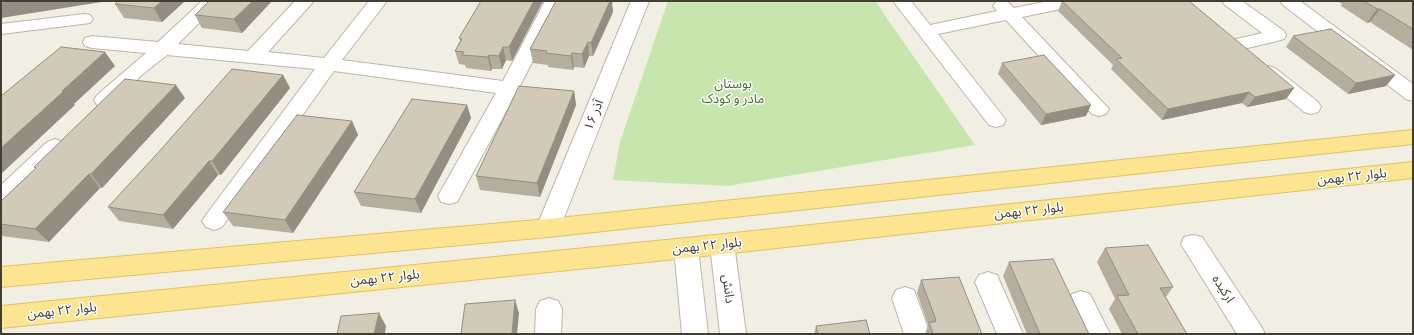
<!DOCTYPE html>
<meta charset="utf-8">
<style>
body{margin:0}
#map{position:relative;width:1414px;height:335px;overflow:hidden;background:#f1eee3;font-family:"IBM Plex Sans",sans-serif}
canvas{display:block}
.frame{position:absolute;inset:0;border:2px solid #423e33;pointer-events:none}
</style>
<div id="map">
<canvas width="1414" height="335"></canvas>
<div class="frame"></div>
</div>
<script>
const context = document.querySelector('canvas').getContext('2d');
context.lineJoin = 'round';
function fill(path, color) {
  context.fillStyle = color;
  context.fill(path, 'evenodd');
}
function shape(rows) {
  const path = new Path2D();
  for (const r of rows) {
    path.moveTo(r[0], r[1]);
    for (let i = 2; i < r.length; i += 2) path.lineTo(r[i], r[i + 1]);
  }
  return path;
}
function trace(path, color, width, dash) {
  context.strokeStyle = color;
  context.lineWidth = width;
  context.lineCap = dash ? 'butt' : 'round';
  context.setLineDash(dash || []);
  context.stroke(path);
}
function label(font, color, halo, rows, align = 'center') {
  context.font = font + ' "IBM Plex Sans","Noto Sans Arabic",sans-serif';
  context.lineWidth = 3;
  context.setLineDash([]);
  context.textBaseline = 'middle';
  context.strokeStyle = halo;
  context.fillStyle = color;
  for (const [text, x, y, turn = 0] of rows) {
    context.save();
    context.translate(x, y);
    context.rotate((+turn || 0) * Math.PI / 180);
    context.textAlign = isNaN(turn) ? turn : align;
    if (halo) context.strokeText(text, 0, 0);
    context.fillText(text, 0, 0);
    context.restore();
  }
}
const green = shape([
 [668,1,875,1,975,145,727,186,613,180,620,142]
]);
const minor = shape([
 [202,1,221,1,178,44,248,51,295,1,314,1,268,52,324,58,369,1,387,1,342,60,503,81,545,1,563,1,519,88,457,202,449,204,441,202,438,196,496,93,334,71,222,227,214,230,206,227,202,221,206,215,315,69,167,55,143,74,111,105,104,107,97,105,94,100,97,95,146,53,92,48,85,46,83,42,85,38,92,36,158,42,202,1],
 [631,1,649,1,560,228,556,234,548,237,540,234,536,228,631,1],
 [893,1,911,1,930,25,997,11,993,6,996,2,1001,1,1008,2,1014,8,1049,1,1084,1,1081,5,1022,17,1109,109,1106,114,1099,116,1092,114,1006,20,938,34,1006,120,1003,125,996,127,989,125,893,1],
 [1222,1,1242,1,1284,31,1286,35,1284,39,1277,41,1235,51,1228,49,1226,45,1228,41,1262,33,1225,5,1222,1],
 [1280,1,1300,1,1413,84,1413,101,1406,99,1283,5,1280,1],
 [84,14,90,15,93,19,90,23,1,34,1,24,84,14],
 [1268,66,1275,68,1318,102,1321,107,1318,112,1311,114,1304,112,1261,76,1258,72,1261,68,1268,66],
 [55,139,63,142,66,147,63,152,9,205,1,208,1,185,47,142,55,139],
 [722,235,731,237,734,244,746,334,720,334,710,244,713,237,722,235],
 [1193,235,1202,237,1261,326,1265,334,1237,334,1181,244,1184,237,1193,235],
 [686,238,695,241,698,248,708,334,682,334,674,248,677,241,686,238],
 [988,272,997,275,1023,334,997,334,975,282,979,275,988,272],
 [905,287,914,290,930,334,904,334,892,298,896,290,905,287],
 [1081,291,1090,294,1110,334,1084,334,1068,302,1072,294,1081,291],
 [549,298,558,301,562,309,561,334,535,334,536,309,540,301,549,298]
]);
const major = shape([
 [1413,130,1413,144,548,237,1,287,1,267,548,219,1413,130],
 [1413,162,1413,178,686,258,1,328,1,306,686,238,1413,162]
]);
const wall = shape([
 [185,1,162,22,124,18,115,4],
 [209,1,272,1,242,33,202,28,195,15],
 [543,1,512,61,506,60,502,69,492,69,491,71,466,68,465,65,459,64,455,51,460,41,459,38],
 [556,1,613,1,612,4,613,12,593,56,589,56,584,68,574,67,573,70,548,67,548,65,533,63,530,49],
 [1062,1,1294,88,1286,99,1247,107,1242,103,1162,120,1111,69,1113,65,1058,11],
 [1338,1,1413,1,1413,50,1370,22,1367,23,1341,6,1342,4],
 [1293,36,1395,75,1386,86,1348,94,1286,47],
 [1002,63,1086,116,1041,125,998,74],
 [283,75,290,88,221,175,218,175,173,229,119,221,108,207],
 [574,91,576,105,540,197,480,190,476,176],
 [185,98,102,188,100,188,49,242,1,236,1,201,35,169,34,167],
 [467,105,471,118,421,213,361,206,354,192],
 [352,121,358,135,293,233,233,226,223,212],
 [1105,248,1173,287,1166,297,1187,334,1122,334,1109,309,1115,299,1097,262],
 [1009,262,1089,334,1027,334,1003,276],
 [921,280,982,334,925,334,928,325,917,293],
 [816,326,870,334,814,334]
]);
const shadedWall = shape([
 [12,1,108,1,1,18,1,3],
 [162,1,185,1,162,22,154,8],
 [253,1,272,1,242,33,234,19],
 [534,1,543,1,512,61,509,47],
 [608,1,613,1,612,4,613,12,593,56,591,43],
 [1377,9,1380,9,1370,22,1367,23],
 [588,42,589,56,584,68,582,54],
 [503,47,506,60,502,69,499,56],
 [105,52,115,66,74,104,75,105,1,174,1,148,62,91],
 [572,53,574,67,573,70,571,56],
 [489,55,492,69,491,71,488,57],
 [283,75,290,88,221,175,212,161],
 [1395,75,1386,86,1348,94,1356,83],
 [176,85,185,98,102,188,91,174],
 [1294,88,1286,99,1247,107,1255,97],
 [574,91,576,105,540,197,537,183],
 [1249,92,1242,103,1162,120,1168,109],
 [467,105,471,118,421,213,415,199],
 [1091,105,1086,116,1041,125,1046,114],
 [352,121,358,135,293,233,285,220],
 [209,161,218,175,173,229,163,215],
 [89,174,100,188,49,242,35,229],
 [515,300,519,313,517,334,512,334],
 [379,313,386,326,385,334,374,334]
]);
const building = shape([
 [1,1,12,1,1,3,1,1],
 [118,1,162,1,154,8,115,4,118,1],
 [209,1,253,1,234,19,195,15,209,1],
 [481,1,534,1,509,47,503,47,499,56,489,55,488,57,462,55,464,52,455,51,462,39,459,38,481,1],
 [556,1,610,1,591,43,588,42,582,54,572,53,571,56,546,53,547,51,530,49,556,1],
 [1062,1,1189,1,1294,88,1255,97,1249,92,1168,109,1116,59,1122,58,1062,1],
 [1364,1,1413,1,1413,29,1380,9,1377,9,1364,1],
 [1331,29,1395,75,1356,83,1293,36,1331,29],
 [61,47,105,52,62,91,64,91,1,148,1,96,61,47],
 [1044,55,1091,105,1046,114,1002,63,1044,55],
 [232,69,283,75,212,161,209,161,163,215,108,207,156,155,232,69],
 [125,79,176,85,91,174,89,174,35,229,1,224,1,201,36,168,34,167,125,79],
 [519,86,574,91,537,183,476,176,519,86],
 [412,99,467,105,415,199,354,192,412,99],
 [297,115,352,121,285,220,223,212,297,115],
 [1148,245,1173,287,1160,288,1187,334,1138,334,1117,296,1129,295,1105,248,1148,245],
 [1053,259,1089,334,1040,334,1009,262,1053,259],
 [959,277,982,334,933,334,929,322,935,322,936,320,921,280,959,277],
 [515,300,512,334,461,334,465,304,515,300],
 [379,313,374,334,337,334,341,316,379,313],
 [866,320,870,334,818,334,816,326,866,320]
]);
const parkNames = [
 ["بوستان",733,84],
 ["مادر و کودک",733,99]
];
const streetNames = [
 ["۱۶ آذر",594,115,-68],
 ["بلوار ۲۲ بهمن",1352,177,-6],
 ["بلوار ۲۲ بهمن",1029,211,-6],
 ["بلوار ۲۲ بهمن",707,246,-6],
 ["بلوار ۲۲ بهمن",385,278,-6],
 ["دانش",728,289,83],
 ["ارکیده",1223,289,57],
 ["بلوار ۲۲ بهمن",62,311,-6]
];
fill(green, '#c7e5ac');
trace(minor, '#bcb6a6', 2);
trace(major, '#e0c362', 2);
fill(minor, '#fff');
fill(major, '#fce491');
fill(wall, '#b5ae9f');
fill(shadedWall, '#938d82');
fill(building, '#d2cab9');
trace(building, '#938d82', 1);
label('13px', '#407229', '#fff', parkNames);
label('13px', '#423e33', '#fff', streetNames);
</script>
